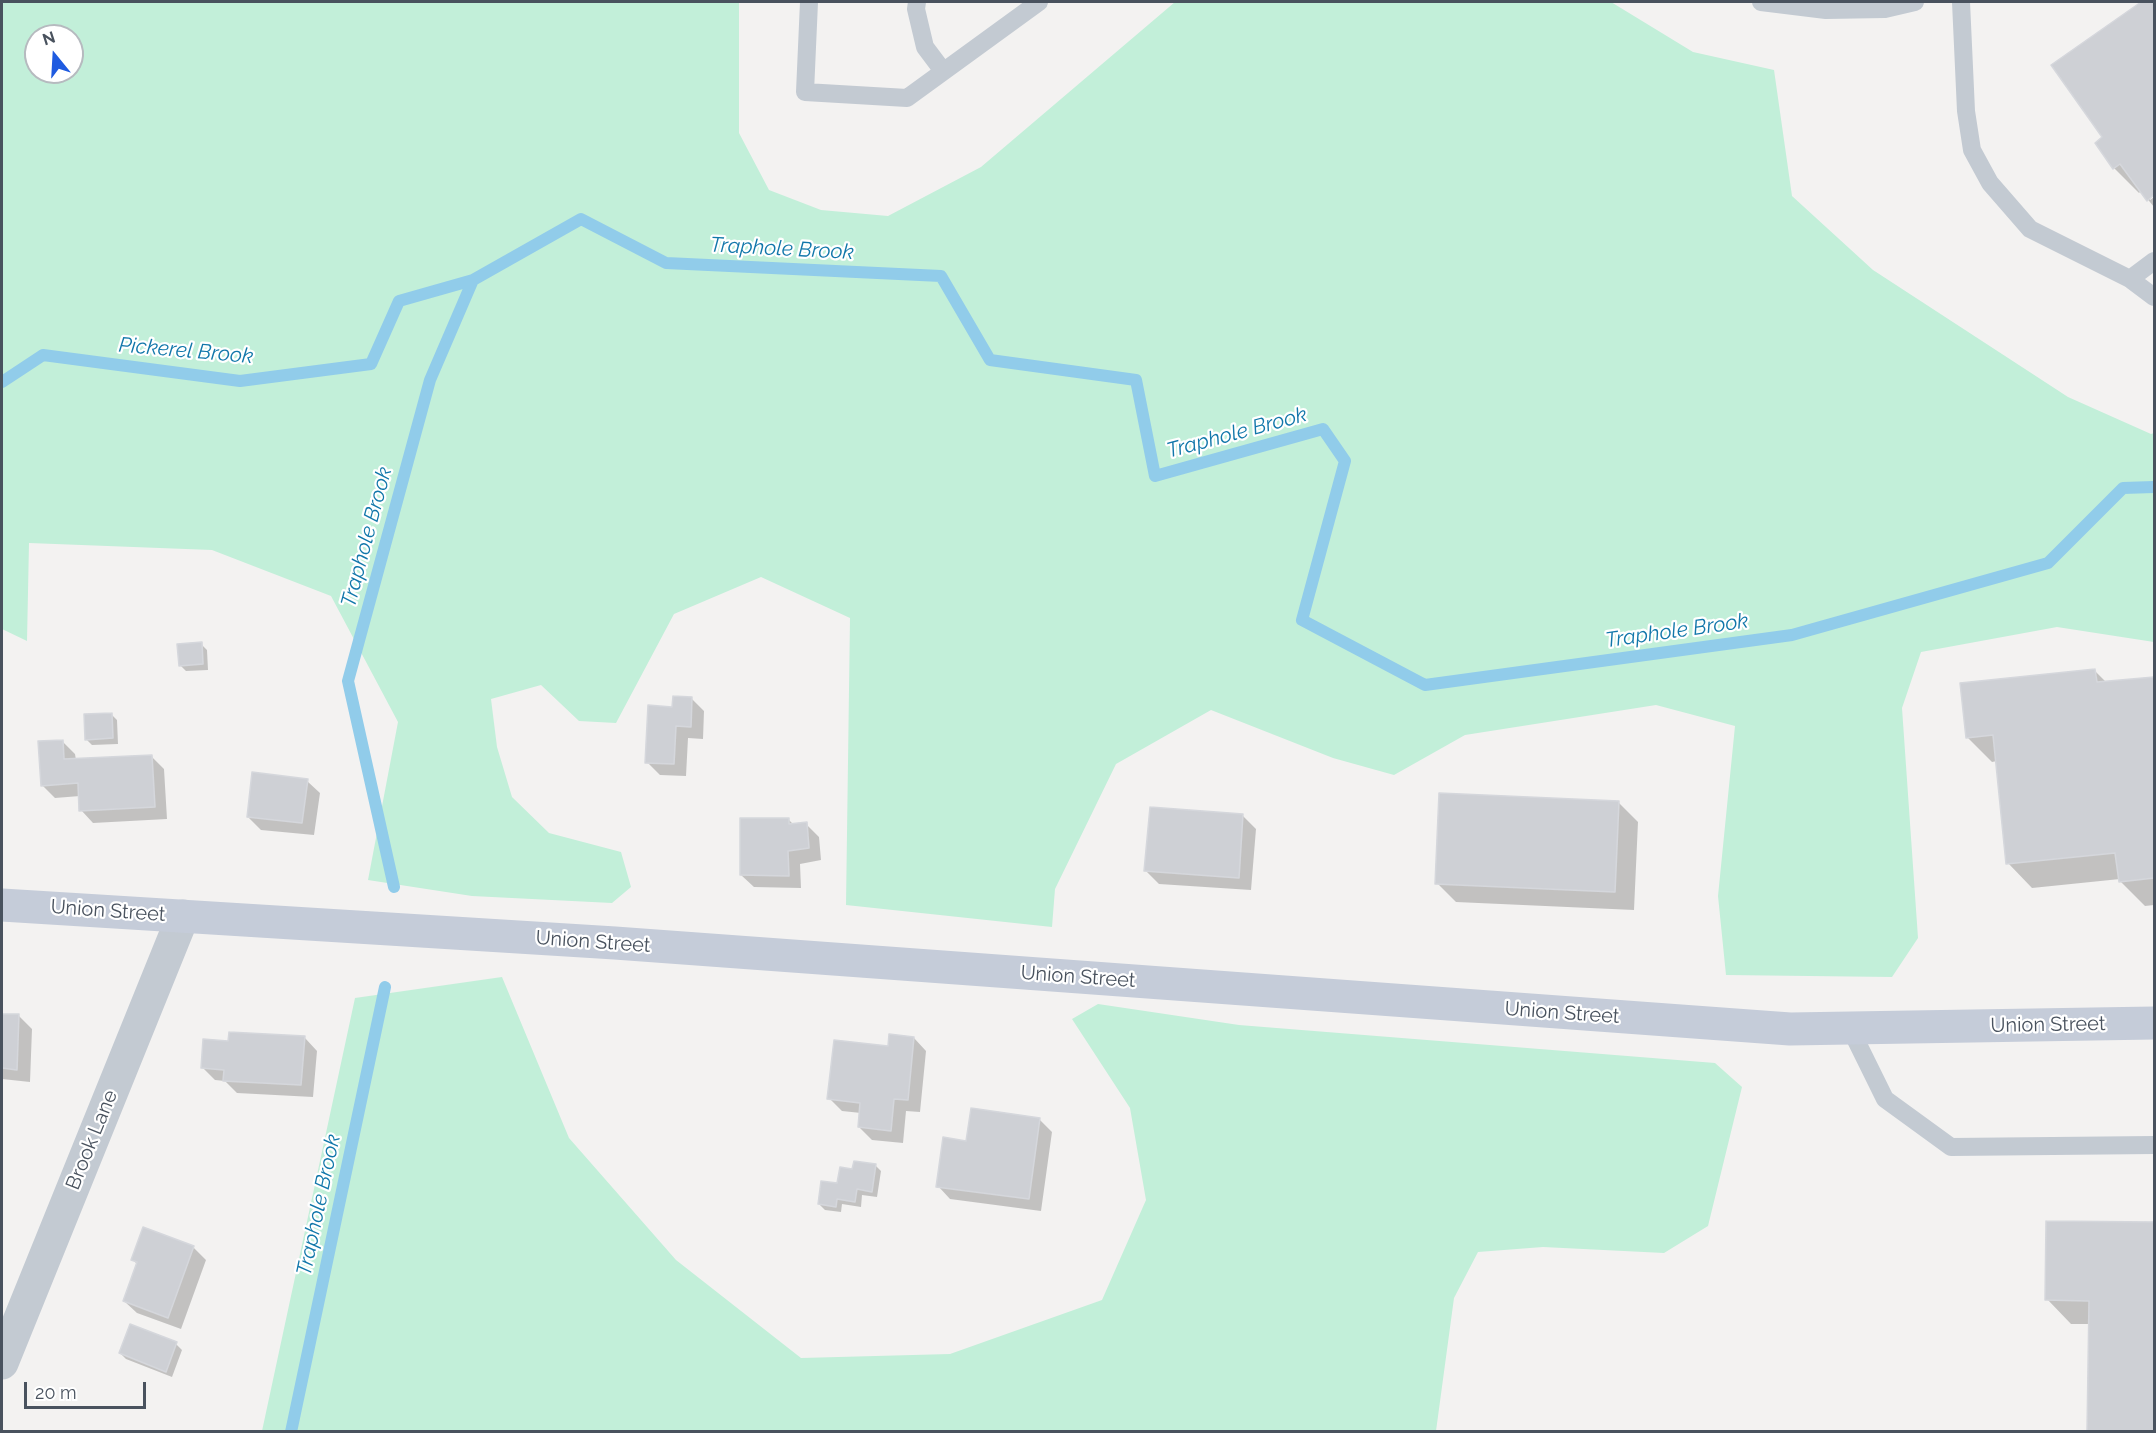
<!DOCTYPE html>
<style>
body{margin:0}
#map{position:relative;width:2156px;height:1433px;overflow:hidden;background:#f3f2f1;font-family:Raleway,sans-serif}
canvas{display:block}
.frame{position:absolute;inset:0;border:3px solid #49525e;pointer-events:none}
.north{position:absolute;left:24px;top:24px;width:60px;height:60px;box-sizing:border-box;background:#fff;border:2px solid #b6babf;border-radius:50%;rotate:342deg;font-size:16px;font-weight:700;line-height:24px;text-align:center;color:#49525e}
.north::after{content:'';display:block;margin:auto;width:21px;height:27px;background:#1f5be0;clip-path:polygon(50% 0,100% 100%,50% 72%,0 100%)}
.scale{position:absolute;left:24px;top:1382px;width:122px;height:27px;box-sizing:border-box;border:3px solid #49525e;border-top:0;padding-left:8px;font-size:18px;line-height:21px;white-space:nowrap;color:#49525e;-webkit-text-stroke:4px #fff;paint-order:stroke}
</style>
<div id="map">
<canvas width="2156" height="1433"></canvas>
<div class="frame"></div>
<div class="north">N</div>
<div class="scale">20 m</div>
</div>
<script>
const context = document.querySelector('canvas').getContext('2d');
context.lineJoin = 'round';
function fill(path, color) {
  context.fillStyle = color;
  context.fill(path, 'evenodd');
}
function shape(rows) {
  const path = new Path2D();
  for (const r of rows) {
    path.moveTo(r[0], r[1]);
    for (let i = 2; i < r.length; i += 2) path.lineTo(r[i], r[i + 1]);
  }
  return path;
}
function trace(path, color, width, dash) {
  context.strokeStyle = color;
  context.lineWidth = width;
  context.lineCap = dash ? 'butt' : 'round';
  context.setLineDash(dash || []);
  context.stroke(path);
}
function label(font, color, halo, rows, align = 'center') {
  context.font = font + ' Raleway,sans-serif';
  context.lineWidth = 4.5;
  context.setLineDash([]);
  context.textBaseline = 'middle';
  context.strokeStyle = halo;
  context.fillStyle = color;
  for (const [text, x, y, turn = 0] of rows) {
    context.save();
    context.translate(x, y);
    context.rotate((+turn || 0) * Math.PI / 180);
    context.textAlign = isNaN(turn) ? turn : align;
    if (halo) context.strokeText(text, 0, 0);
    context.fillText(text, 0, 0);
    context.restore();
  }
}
const green = shape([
 [2,2,739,2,739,133,769,190,821,210,888,216,981,167,1175,2,1611,2,1693,52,1774,70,1792,196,1873,270,2068,397,2151,434,2154,433,2154,642,2057,627,1921,652,1902,708,1918,938,1892,977,1726,975,1718,896,1735,726,1656,705,1465,735,1394,775,1333,758,1211,710,1116,764,1055,889,1052,927,846,905,850,618,761,577,674,614,616,723,579,721,541,685,491,699,497,747,512,797,549,833,621,852,631,887,612,903,472,896,368,880,398,722,331,596,212,550,29,543,27,641,2,629],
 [36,36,72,36,72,72,36,72],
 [502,977,569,1138,676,1260,801,1358,950,1354,1102,1300,1146,1200,1130,1108,1072,1019,1098,1004,1239,1025,1715,1063,1742,1087,1708,1226,1664,1253,1543,1247,1478,1252,1454,1298,1436,1431,262,1431,355,998]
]);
const shadow = shape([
 [2143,2,2154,2,2154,193,2150,197,2150,200,2154,197,2154,207,2141,191,2139,193,2114,168,2097,143,2104,138,2053,65],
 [201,644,207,650,208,670,186,671,180,665],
 [2095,671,2107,683,2154,678,2154,905,2145,906,2120,881,2120,879,2032,888,2008,863,1997,761,1992,762,1967,737],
 [691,698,704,711,703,739,688,738,686,776,660,775,647,762,673,708],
 [111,714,117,720,118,744,92,745,86,739],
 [62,741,75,754,76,760,151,756,164,769,167,819,93,823,81,810,80,796,55,798,42,785],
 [307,781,320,793,314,835,261,830,248,817],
 [1619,803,1638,822,1634,910,1456,902,1437,883],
 [1243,816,1256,829,1251,890,1159,884,1146,871],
 [788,819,794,825,806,824,819,837,821,860,800,864,801,888,754,887,741,875],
 [2,1015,19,1016,32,1029,30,1082,2,1079],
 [305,1038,317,1051,313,1097,237,1093,225,1081,215,1080,202,1067,230,1043],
 [914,1038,926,1051,920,1112,906,1111,903,1143,872,1140,859,1127,861,1113,842,1111,829,1098,890,1048],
 [1039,1119,1052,1132,1041,1211,950,1199,938,1186,968,1143],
 [875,1165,881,1171,877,1197,862,1195,861,1207,842,1204,841,1212,825,1210,819,1204,853,1171],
 [2047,1222,2154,1224,2154,1432,2089,1432,2090,1324,2071,1324,2047,1299],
 [193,1247,206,1260,181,1329,137,1313,124,1301,137,1264,133,1260],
 [176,1344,182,1350,172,1377,126,1359,120,1353]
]);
const stream = shape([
 [2,382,43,355,240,381,371,364,399,301,473,280],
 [394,887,348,681,430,380,473,280,581,219,666,263,941,276,990,360,1136,380,1155,476,1323,429,1345,461,1302,620,1425,685,1792,635,2048,563,2123,488,2154,487],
 [291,1432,385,987]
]);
const building = shape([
 [2141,2,2154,2,2154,195,2147,201,2120,164,2113,169,2095,143,2102,137,2051,65,2141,2],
 [202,642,203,664,179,666,177,644,202,642],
 [2095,669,2097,682,2154,677,2154,878,2119,882,2115,853,2006,864,1993,735,1966,738,1960,683,2095,669],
 [673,696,692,697,691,727,676,726,674,764,645,763,648,705,672,707,673,696],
 [112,713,113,738,85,740,84,714,112,713],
 [63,740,64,759,152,755,155,807,79,811,78,783,41,786,38,741,63,740],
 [252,772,308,779,302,823,247,817,252,772],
 [1439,793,1619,801,1615,892,1435,884,1439,793],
 [1150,807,1243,814,1239,878,1144,871,1150,807],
 [740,818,789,818,789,824,807,822,809,848,788,851,789,876,740,875,740,818],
 [2,1014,19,1014,17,1070,2,1068,2,1014],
 [229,1032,305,1036,301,1085,223,1081,224,1070,201,1068,203,1039,228,1041,229,1032],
 [889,1034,914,1037,908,1100,894,1099,891,1131,858,1127,860,1103,827,1099,834,1040,888,1046,889,1034],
 [971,1108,1040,1118,1029,1199,936,1187,943,1137,966,1141,971,1108],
 [854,1161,876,1164,872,1192,857,1189,855,1202,837,1199,836,1207,818,1204,821,1181,837,1183,840,1167,852,1169,854,1161],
 [2046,1221,2154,1222,2154,1432,2087,1432,2089,1301,2045,1300,2046,1221],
 [143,1227,194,1246,168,1318,123,1301,137,1262,131,1260,143,1227],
 [130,1324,177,1342,166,1372,119,1353,130,1324]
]);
const lane = shape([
 [809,2,805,92,907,98,1039,2],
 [917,2,916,9,925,47,943,71],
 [1761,2,1826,10,1885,9,1915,2],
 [1961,2,1966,111,1972,150,1990,183,2030,229,2130,279,2154,297],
 [2130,279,2154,261],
 [1850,1028,1885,1099,1951,1147,2154,1145]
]);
const street = shape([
 [2,1363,183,916]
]);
const secondary = shape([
 [2,905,615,943,1790,1029,2154,1023]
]);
const streetNames = [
 ["Union Street",108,911,4],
 ["Union Street",593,942,4],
 ["Union Street",1078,977,4],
 ["Union Street",1562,1013,4],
 ["Union Street",2048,1025,-1],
 ["Brook Lane",92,1140,-68]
];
const waterNames = [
 ["Traphole Brook",782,249,3],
 ["Pickerel Brook",186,351,5],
 ["Traphole Brook",1237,433,-15],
 ["Traphole Brook",367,537,-75],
 ["Traphole Brook",1677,631,-8],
 ["Traphole Brook",319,1205,-78]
];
fill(green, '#c2efd9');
fill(shadow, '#0003');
trace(stream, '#91ccea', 12);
fill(building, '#ced0d5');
trace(building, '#d5d7dc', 1.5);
trace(lane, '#c3cad2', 18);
trace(street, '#c3cad2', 33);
trace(secondary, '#c5ccd9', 33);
label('20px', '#49525e', '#fff', streetNames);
label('italic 21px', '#17a', '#fff', waterNames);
</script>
